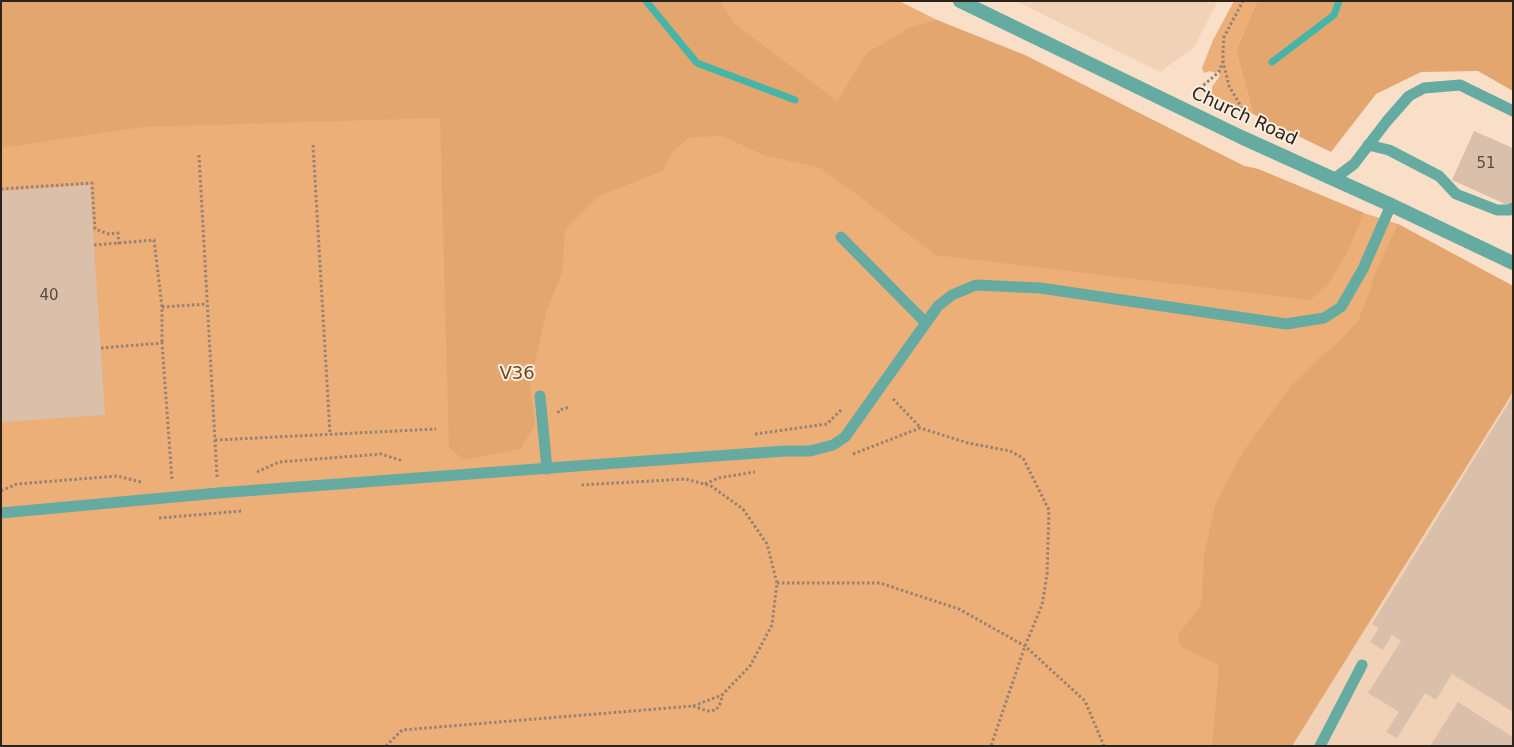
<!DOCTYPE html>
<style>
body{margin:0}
#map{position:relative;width:1514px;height:747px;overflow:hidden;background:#f9dec8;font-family:"DejaVu Sans",sans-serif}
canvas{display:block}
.frame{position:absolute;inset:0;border:2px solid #2d231b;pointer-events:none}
</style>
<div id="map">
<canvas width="1514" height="747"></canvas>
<div class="frame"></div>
</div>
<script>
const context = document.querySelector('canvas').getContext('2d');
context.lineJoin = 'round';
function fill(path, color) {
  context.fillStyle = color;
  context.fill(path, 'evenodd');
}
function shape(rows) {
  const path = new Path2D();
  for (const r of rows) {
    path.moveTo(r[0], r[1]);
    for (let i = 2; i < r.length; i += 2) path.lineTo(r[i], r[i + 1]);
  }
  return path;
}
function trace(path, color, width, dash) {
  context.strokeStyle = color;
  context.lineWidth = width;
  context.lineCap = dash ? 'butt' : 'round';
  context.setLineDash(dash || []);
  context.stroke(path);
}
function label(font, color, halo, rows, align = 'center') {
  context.font = font + ' "DejaVu Sans",sans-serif';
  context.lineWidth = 4;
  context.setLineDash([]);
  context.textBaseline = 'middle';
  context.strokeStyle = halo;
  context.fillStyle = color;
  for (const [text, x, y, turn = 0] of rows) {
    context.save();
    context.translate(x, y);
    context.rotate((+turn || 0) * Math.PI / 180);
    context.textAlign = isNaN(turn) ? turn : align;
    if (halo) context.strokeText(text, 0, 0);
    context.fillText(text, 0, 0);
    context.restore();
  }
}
const built = shape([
 [1016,1,1218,1,1194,47,1160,72],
 [1513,368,1513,746,1289,746]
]);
const green = shape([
 [1,1,899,1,937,20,1077,82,1244,166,1258,169,1364,213,1398,224,1513,286,1289,746,1,746],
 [1234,1,1257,1,1236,51,1253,114,1229,104,1212,94,1212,87,1219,77,1220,71,1215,73,1210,71,1204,73,1202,68,1213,40]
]);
const forest = shape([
 [1,1,720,1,735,24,837,101,867,53,911,27,937,20,1025,55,1244,166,1258,169,1364,213,1349,249,1328,285,1310,300,935,255,855,193,818,167,766,156,722,136,690,137,672,152,662,171,599,196,565,230,562,273,546,312,530,386,535,425,520,449,464,460,449,448,440,118,143,127,1,148],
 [1257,1,1513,1,1513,91,1478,71,1421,72,1376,94,1331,152,1253,114,1236,51],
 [1398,224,1513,286,1513,392,1292,746,1212,746,1219,667,1214,662,1183,648,1180,645,1178,635,1200,606,1202,598,1204,554,1216,503,1243,452,1292,385,1319,358,1340,341,1358,321,1369,294,1374,276]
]);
const stream = shape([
 [646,1,697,63,795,100],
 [1272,62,1334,15,1339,1]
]);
const building = shape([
 [1474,131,1513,148,1513,208,1509,210,1505,204,1452,180],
 [90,185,105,415,1,422,1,191],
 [1513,396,1513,712,1452,674,1436,700,1425,693,1397,738,1386,732,1399,712,1368,693,1401,641,1392,635,1383,650,1370,642,1379,628,1372,624],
 [1458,702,1513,737,1513,746,1430,746]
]);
const path = shape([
 [1192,95,1219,72,1223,61],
 [1240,118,1243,110,1229,86,1223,61,1223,50,1224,37,1243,1],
 [313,145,330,434],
 [199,155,217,477],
 [1,189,92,183,95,229,109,234,118,233,119,244],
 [94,245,154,240,162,307,162,343],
 [162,307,207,304],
 [101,348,162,343,172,480],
 [893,399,920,427],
 [558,413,559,410,570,407],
 [755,434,827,424,842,409],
 [215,440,436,429],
 [853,454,920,428,968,443,1010,451,1023,458,1049,510,1047,575,1042,605,1025,646,991,746],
 [257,472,279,462,381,454,403,461],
 [705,484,718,478,755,472],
 [1,491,17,484,117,476,141,482],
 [159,518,242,511],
 [777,583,880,583,959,609,1025,646,1085,701,1104,746],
 [693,706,707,711,716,710,721,702,722,695],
 [386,746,402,730,693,706,722,695,750,666,772,625,777,583,767,544,743,509,711,486,686,479,580,485]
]);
const service = shape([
 [1368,145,1389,150,1439,176,1456,194,1497,210,1509,210,1513,208],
 [1334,179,1354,164,1387,121,1409,96,1424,88,1460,85,1513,111],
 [841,237,926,323],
 [540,396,547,469],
 [1,513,218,493,590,465,785,451,810,451,833,445,845,437,938,306,952,295,976,285,1040,288,1286,324,1324,318,1341,307,1363,269,1391,205],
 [1320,746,1362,665]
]);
const tertiary = shape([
 [960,1,1241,137,1391,205,1513,263]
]);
const numberNames = [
 ["51",1486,164],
 ["40",49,296]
];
const streetNames = [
 ["Church Road",1244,117,25]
];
const parkNames = [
 ["V36",517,374]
];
fill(built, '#f2d2b7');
fill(green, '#ecaf77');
fill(forest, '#e3a66e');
trace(stream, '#46b5a7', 7);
fill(building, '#dac0aa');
trace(path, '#968374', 3, [2.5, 2.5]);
trace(service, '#65aba1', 11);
trace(tertiary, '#65aba1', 14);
label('15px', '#584a3f', null, numberNames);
label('18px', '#2d231b', '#feeee0', streetNames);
label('18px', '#71481e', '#feeee0', parkNames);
</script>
